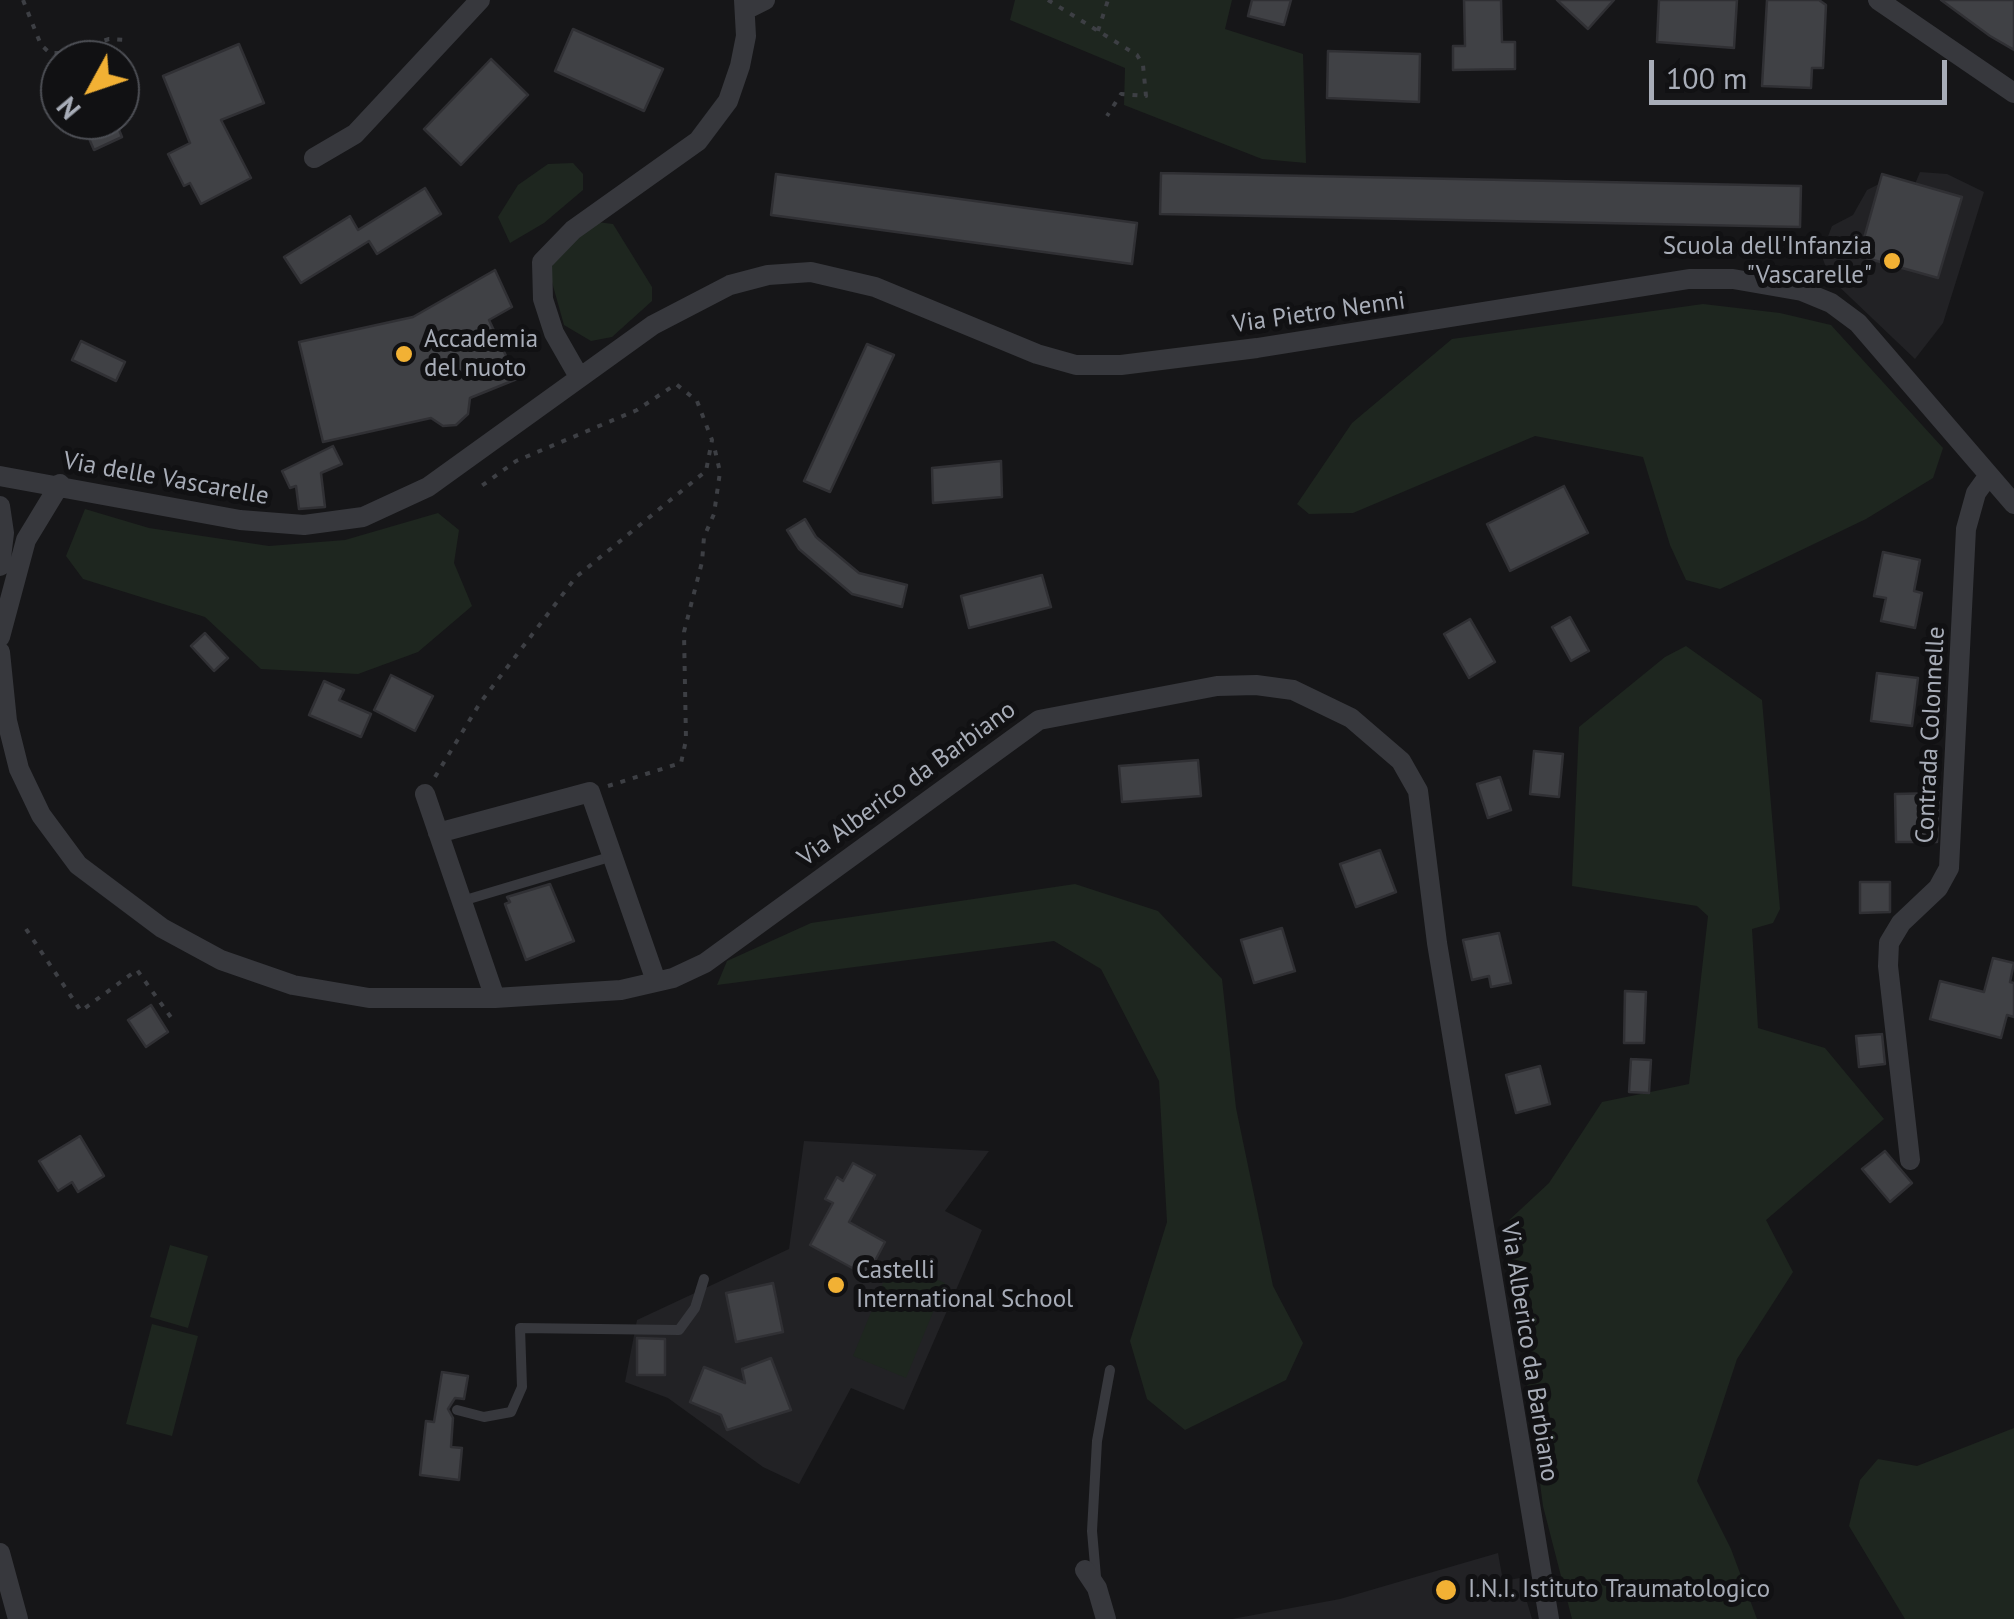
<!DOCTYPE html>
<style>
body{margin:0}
#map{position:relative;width:2014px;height:1619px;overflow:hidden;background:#161618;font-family:"PT Sans",sans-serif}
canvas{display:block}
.north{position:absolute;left:40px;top:40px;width:100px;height:100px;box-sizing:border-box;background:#111113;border:2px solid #4d4f55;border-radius:50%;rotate:230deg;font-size:28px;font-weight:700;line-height:40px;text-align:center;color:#a8adb8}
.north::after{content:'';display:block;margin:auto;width:35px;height:45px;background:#f2b134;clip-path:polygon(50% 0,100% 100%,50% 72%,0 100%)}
.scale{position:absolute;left:1649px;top:60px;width:298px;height:45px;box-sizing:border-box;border:5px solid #a8adb8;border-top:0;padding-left:12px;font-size:30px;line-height:35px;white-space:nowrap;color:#a8adb8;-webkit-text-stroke:8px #111113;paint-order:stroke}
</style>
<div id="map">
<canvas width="2014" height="1619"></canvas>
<div class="north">N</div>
<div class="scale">100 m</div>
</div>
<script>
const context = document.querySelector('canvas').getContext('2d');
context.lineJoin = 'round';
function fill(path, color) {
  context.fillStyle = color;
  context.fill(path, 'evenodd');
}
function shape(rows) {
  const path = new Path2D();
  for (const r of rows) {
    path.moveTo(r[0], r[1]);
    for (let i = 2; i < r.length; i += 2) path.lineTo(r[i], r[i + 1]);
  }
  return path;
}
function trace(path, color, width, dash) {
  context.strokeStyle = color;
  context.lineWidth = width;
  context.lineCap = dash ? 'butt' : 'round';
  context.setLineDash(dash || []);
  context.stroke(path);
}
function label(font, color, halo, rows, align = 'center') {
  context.font = font + ' "PT Sans",sans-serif';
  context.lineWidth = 10;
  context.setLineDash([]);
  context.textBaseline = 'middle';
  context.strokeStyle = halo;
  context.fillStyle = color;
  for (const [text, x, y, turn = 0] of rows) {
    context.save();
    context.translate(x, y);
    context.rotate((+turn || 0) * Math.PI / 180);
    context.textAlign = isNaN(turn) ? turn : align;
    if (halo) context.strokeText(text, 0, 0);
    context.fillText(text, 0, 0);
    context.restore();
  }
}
const built = shape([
 [1920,172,1947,174,1984,192,1943,323,1915,359,1830,278,1821,254,1832,226,1853,215,1867,190,1879,184,1882,174,1915,184],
 [804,1141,989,1151,945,1211,982,1230,904,1410,851,1388,799,1484,763,1467,668,1398,625,1382,637,1320,789,1249],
 [1498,1553,1503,1581,1520,1578,1532,1619,1232,1619,1340,1599]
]);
const green = shape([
 [1015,0,1232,0,1225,29,1303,54,1306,163,1262,159,1124,105,1125,68,1010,20],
 [573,163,583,174,583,190,544,223,510,243,498,217,518,185,548,164],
 [597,222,613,224,652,287,652,301,612,337,591,341,564,325,550,275,554,258],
 [1703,304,1780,313,1831,325,1943,448,1933,478,1866,519,1720,589,1686,580,1670,545,1643,457,1535,436,1353,513,1309,514,1297,504,1352,423,1452,339],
 [85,509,149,528,269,546,345,540,438,513,459,530,454,563,472,606,418,652,358,674,261,669,205,617,83,579,66,556],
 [1686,646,1762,700,1780,909,1773,923,1752,929,1758,1028,1825,1048,1884,1119,1766,1220,1793,1272,1737,1359,1697,1481,1731,1549,1757,1619,1572,1619,1543,1506,1506,1223,1549,1183,1602,1102,1689,1084,1708,916,1697,906,1572,886,1579,727,1665,657],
 [1075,884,1158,911,1222,979,1236,1108,1273,1286,1303,1343,1286,1380,1185,1430,1147,1399,1130,1341,1167,1222,1159,1081,1101,969,1054,941,717,985,727,961,811,923],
 [170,1245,208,1256,188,1328,150,1317],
 [892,1261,945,1283,906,1378,853,1356],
 [152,1324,198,1336,172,1436,126,1424],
 [2014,1428,2014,1619,1905,1619,1849,1526,1860,1480,1878,1459,1917,1466]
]);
const building = shape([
 [1252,0,1291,0,1284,25,1248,16,1252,0],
 [1464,0,1501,0,1502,42,1515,42,1515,69,1453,70,1453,46,1465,46,1464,0],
 [1557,0,1614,0,1588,29,1557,0],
 [1659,0,1737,0,1734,48,1657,42,1659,0],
 [1767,0,1819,0,1826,5,1823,68,1812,68,1811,88,1762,86,1767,0],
 [1941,0,2014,0,2014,50,1990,36,1941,0],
 [573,29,663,69,644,111,555,71,573,29],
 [239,44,264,103,221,120,251,178,201,204,190,183,184,186,168,154,190,143,163,76,239,44],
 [1328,51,1420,54,1419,102,1327,98,1328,51],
 [491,59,528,95,461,165,424,129,491,59],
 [81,120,115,120,122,137,94,150,81,120],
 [1161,173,1801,186,1800,227,1160,214,1161,173],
 [776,174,1137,223,1132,264,771,215,776,174],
 [1882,174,1962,197,1938,278,1859,256,1882,174],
 [425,188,441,214,377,254,369,241,301,283,284,257,350,216,358,230,425,188],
 [495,270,512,307,489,320,517,379,470,398,468,414,456,425,443,426,431,418,323,442,299,342,413,317,495,270],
 [81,341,125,362,116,381,72,360,81,341],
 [867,344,894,355,830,492,804,481,867,344],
 [333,446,342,464,321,473,325,507,299,509,296,486,290,488,282,471,333,446],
 [1001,461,1002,497,933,503,932,468,1001,461],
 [1564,486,1588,533,1510,571,1487,524,1564,486],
 [805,519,816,537,859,573,907,585,902,607,852,594,799,549,787,530,805,519],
 [1883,552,1920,560,1914,591,1922,593,1915,628,1881,621,1886,598,1874,596,1883,552],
 [1042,575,1051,607,969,628,961,596,1042,575],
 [1570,617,1589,651,1571,661,1552,627,1570,617],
 [1470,619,1495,662,1469,678,1444,634,1470,619],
 [205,633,228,658,214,671,191,646,205,633],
 [1877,673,1918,678,1912,726,1871,721,1877,673],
 [391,675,433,696,415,731,374,710,391,675],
 [324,681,344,690,339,700,371,714,361,737,309,715,324,681],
 [1534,751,1563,754,1559,797,1530,794,1534,751],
 [1198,760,1201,796,1122,802,1119,766,1198,760],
 [1500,777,1511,810,1488,818,1477,784,1500,777],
 [1939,793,1937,842,1896,842,1895,794,1939,793],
 [1380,850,1396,892,1356,907,1340,864,1380,850],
 [1860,882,1890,882,1890,912,1860,913,1860,882],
 [550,884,574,941,526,960,505,904,510,902,507,897,550,884],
 [1282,928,1295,971,1254,983,1241,940,1282,928],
 [1499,933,1511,983,1491,987,1489,976,1472,980,1463,940,1499,933],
 [1993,958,2014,963,2010,982,2014,983,2014,1017,2007,1015,2001,1038,1930,1019,1940,981,1984,992,1993,958],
 [1625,991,1646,992,1644,1043,1624,1043,1625,991],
 [151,1005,168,1032,146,1047,128,1020,151,1005],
 [1882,1034,1885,1064,1859,1067,1856,1036,1882,1034],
 [1631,1059,1651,1060,1649,1093,1629,1092,1631,1059],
 [1540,1066,1550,1104,1516,1113,1506,1075,1540,1066],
 [80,1136,104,1176,78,1192,72,1182,58,1191,39,1161,80,1136],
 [1885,1151,1912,1183,1890,1202,1862,1169,1885,1151],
 [853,1163,875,1175,849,1222,885,1242,867,1276,810,1245,833,1203,825,1199,837,1177,843,1181,853,1163],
 [773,1283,783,1332,736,1342,726,1293,773,1283],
 [637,1338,665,1339,665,1375,637,1375,637,1338],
 [771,1358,791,1410,727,1430,721,1415,690,1402,704,1367,745,1383,742,1369,771,1358],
 [442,1372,468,1376,464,1399,455,1398,448,1409,453,1418,451,1447,462,1448,459,1480,420,1475,426,1421,434,1422,442,1372]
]);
const path = shape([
 [23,0,41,45,50,53,67,53,109,39,126,40],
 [1048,0,1137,55,1143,65,1146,96,1121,94,1107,116],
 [1098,31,1108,0],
 [435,777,480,703,576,577,706,471,712,440,697,401,676,384,637,410,516,461,476,490],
 [608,786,681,763,686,740,684,632,702,562,704,537,714,514,720,472,714,446],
 [26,929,81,1011,137,970,175,1023]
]);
const service = shape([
 [462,901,613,856],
 [457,1410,484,1417,511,1412,522,1387,520,1328,679,1330,695,1308,704,1279],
 [1096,1577,1092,1531,1097,1441,1110,1370]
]);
const minor = shape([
 [1878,0,2014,93],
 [747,9,765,0],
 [314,158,355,134,480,0],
 [578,375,554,333,543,299,542,262,573,230,698,141,728,101,740,66,746,36,744,0],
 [0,476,240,520,304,525,363,517,428,487,653,325,730,285,768,275,811,272,875,287,1037,354,1076,365,1121,365,1257,348,1689,279,1733,279,1802,291,1831,303,1858,323,2014,504],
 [0,506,4,533,0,566],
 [0,637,26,540,60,484],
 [0,652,7,721,19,769,41,815,78,865,162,928,221,960,293,985,369,998,495,998,621,990,673,978,705,963,1039,720,1217,686,1256,685,1293,690,1351,718,1401,761,1418,791,1437,943,1549,1619],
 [425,794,495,998],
 [438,833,590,792,656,981],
 [1910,1160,1888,966,1889,943,1901,923,1938,888,1949,868,1966,529,1976,493,1989,475],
 [0,1553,18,1619],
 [1085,1570,1097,1588,1106,1619]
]);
const markers = [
 [1892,261,10,"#f2b134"],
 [404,354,10,"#f2b134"],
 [836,1285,10,"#f2b134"],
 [1446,1590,12,"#f2b134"]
];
const poiNames = [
 ["Scuola dell'Infanzia",1872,247,"right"],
 ["\"Vascarelle\"",1872,276,"right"],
 ["Accademia",424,340],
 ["del nuoto",424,369],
 ["Castelli",856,1271],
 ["International School",856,1300],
 ["I.N.I. Istituto Traumatologico",1468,1590]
];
const streetNames = [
 ["Via Pietro Nenni",1319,313,-8],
 ["Via delle Vascarelle",166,479,10],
 ["Contrada Colonnelle",1931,735,-87],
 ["Via Alberico da Barbiano",907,784,-36],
 ["Via Alberico da Barbiano",1529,1352,81]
];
fill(built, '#222225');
fill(green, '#1e261f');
fill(building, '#404145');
trace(building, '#303034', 2.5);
trace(path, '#3d3f44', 4, [5, 8]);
trace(service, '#37383d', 10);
trace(minor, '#37383d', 20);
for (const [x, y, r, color] of markers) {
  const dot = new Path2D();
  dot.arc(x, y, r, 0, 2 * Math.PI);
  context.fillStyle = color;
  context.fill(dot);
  trace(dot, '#111113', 4);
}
label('25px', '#a8adb8', '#111113', poiNames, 'left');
label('25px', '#a8adb8', '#111113', streetNames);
</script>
